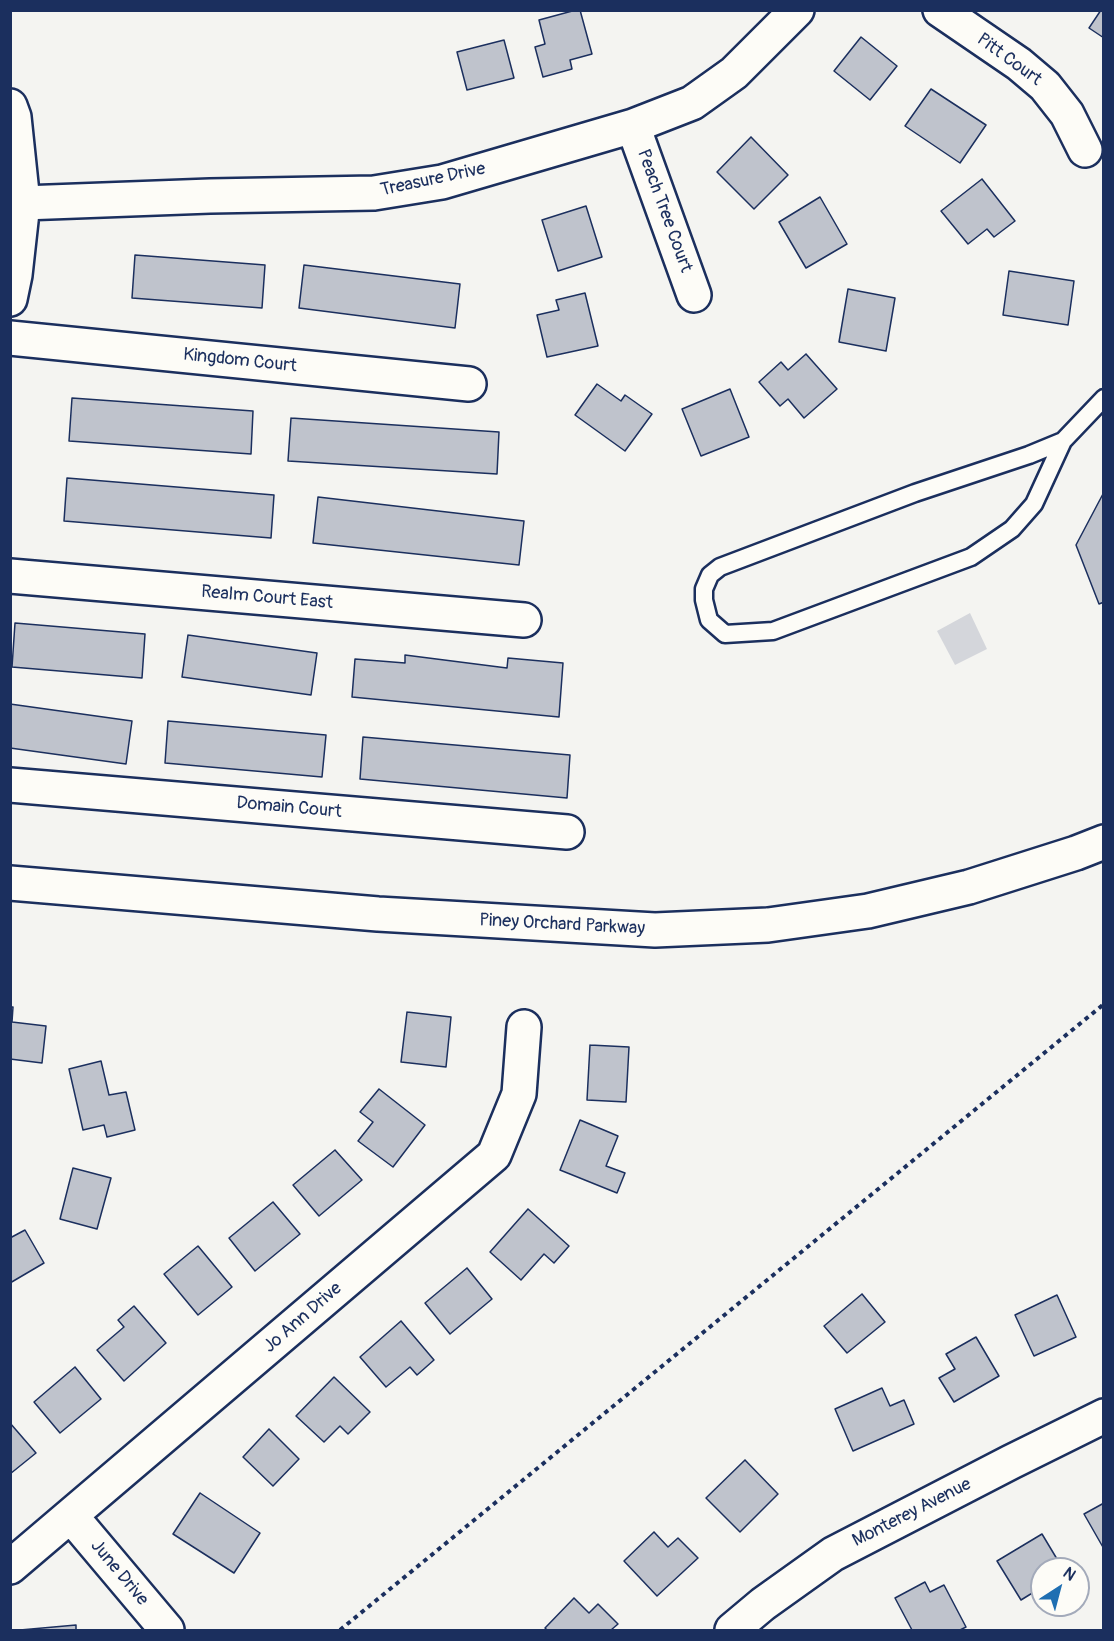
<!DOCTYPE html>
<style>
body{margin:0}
#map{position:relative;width:1114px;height:1641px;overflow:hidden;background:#f4f4f1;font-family:Pangolin,sans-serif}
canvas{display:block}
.frame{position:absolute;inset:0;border:12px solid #1b2f5e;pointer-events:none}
.north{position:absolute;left:1030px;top:1557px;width:60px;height:60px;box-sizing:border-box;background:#fdfcf7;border:2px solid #a3aaba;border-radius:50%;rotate:36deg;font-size:16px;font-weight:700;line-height:24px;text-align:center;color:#1b2f5e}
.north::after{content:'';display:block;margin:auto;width:21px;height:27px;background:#1f6fb2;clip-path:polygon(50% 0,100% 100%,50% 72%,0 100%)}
</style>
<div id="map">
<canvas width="1114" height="1641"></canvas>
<div class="frame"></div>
<div class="north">N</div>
</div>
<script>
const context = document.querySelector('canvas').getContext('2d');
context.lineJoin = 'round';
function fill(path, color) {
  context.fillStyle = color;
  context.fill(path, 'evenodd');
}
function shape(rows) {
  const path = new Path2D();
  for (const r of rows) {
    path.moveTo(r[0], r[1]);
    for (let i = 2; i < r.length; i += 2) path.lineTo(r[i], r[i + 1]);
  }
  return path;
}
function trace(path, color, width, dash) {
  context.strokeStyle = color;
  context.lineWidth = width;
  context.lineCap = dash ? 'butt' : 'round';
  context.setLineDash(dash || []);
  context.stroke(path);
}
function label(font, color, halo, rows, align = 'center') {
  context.font = font + ' Pangolin,sans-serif';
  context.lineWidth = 6;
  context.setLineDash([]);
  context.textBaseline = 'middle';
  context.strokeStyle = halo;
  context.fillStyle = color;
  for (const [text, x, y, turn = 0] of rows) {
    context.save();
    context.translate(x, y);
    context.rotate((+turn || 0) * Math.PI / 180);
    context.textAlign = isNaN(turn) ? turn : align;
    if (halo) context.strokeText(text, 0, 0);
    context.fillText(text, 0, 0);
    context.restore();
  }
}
const green = shape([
 [970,613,987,649,955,665,937,631]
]);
const building = shape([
 [576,10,580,10,592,54,570,60,572,69,543,77,535,47,545,44,539,20,576,10],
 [1101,10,1104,10,1104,38,1089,28,1101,10],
 [861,37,897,66,870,100,834,71,861,37],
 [504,40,514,78,467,90,457,52,504,40],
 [931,89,986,125,960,163,905,126,931,89],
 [751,137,788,175,754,209,717,172,751,137],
 [982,179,1015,221,994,237,987,229,968,244,941,211,982,179],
 [820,197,847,244,806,268,779,222,820,197],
 [586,206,602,257,558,271,542,220,586,206],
 [135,255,265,265,262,308,132,298,135,255],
 [304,265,460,284,455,328,299,308,304,265],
 [1009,271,1074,281,1068,325,1003,315,1009,271],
 [848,289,895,298,886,351,839,342,848,289],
 [585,293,598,346,547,357,537,315,559,310,556,300,585,293],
 [806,354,837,389,804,418,788,399,780,406,759,382,781,362,788,370,806,354],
 [597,384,621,401,625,395,652,414,625,451,575,415,597,384],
 [730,389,749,437,701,456,682,409,730,389],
 [72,398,253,411,251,454,69,441,72,398],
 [291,418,499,432,497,474,288,461,291,418],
 [67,478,274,495,271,538,64,521,67,478],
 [1104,492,1104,602,1099,604,1076,545,1104,492],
 [318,497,524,521,519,565,313,543,318,497],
 [15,623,145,634,142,678,12,667,15,623],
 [188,635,317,653,311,695,182,677,188,635],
 [405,655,507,668,508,658,563,663,559,717,352,697,355,659,405,663,405,655],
 [10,704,132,721,126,764,10,748,10,704],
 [168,721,326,735,322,777,165,763,168,721],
 [363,737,570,755,567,798,360,779,363,737],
 [10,1007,13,1007,12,1022,46,1026,42,1063,10,1059,10,1007],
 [407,1012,451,1017,446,1067,401,1062,407,1012],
 [590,1045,629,1047,626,1102,587,1100,590,1045],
 [101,1061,109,1095,126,1092,135,1130,107,1137,104,1125,83,1130,69,1069,101,1061],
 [379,1089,425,1125,393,1167,358,1141,373,1122,360,1112,379,1089],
 [580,1120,618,1136,606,1166,625,1173,617,1193,560,1170,580,1120],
 [335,1150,362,1180,319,1216,293,1185,335,1150],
 [73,1168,111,1178,97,1229,60,1219,73,1168],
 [273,1202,300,1234,255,1271,229,1238,273,1202],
 [528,1209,569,1246,554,1263,544,1254,521,1280,490,1252,528,1209],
 [25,1230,44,1263,10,1283,10,1238,25,1230],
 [198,1246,232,1287,198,1315,164,1274,198,1246],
 [467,1268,492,1299,450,1334,425,1303,467,1268],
 [862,1294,885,1322,847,1353,824,1326,862,1294],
 [1057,1295,1076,1337,1034,1356,1015,1315,1057,1295],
 [134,1306,166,1343,124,1381,97,1350,124,1327,118,1320,134,1306],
 [401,1321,434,1360,417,1375,410,1367,386,1387,360,1357,401,1321],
 [976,1337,999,1376,954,1402,939,1378,955,1369,946,1354,976,1337],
 [75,1367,101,1399,60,1433,34,1402,75,1367],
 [334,1377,370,1412,348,1434,340,1426,324,1442,296,1416,334,1377],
 [882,1388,890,1406,904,1400,914,1424,853,1451,835,1409,882,1388],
 [10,1423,36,1453,10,1474,10,1423],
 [269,1429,299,1459,273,1486,243,1457,269,1429],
 [745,1460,778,1494,740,1532,706,1498,745,1460],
 [200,1493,260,1533,234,1573,173,1534,200,1493],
 [1104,1503,1104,1549,1084,1514,1104,1503],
 [654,1532,668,1547,678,1538,698,1558,657,1596,624,1561,654,1532],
 [1042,1534,1063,1569,1042,1569,1042,1587,1021,1600,997,1561,1042,1534],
 [925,1582,930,1592,944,1585,966,1627,960,1630,912,1630,895,1598,925,1582],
 [574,1598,589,1613,598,1604,618,1624,611,1630,547,1630,545,1628,574,1598],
 [76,1625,76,1630,20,1630,76,1625]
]);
const path = shape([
 [340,1630,1104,1004]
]);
const service = shape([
 [1063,441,1029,455,915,493,720,567,710,575,704,589,704,600,709,620,725,634,773,631,971,557,1012,529,1034,504,1063,441,1104,398]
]);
const minor = shape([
 [940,10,1019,64,1045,86,1067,114,1085,150],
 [10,106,14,117,23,203,15,275,10,299],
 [633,126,694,295],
 [23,203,210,196,374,193,442,182,633,126,692,103,734,73,797,10],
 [10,338,469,384],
 [10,576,524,620],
 [10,785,567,832],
 [71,1516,167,1630],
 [10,1567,494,1155,519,1094,524,1027],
 [732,1630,763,1604,833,1554,1011,1462,1104,1416]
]);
const secondary = shape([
 [10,883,378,914,655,930,768,925,868,911,969,887,1076,853,1104,842]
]);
const streetNames = [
 ["Pitt Court",1009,60,36],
 ["Treasure Drive",433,180,-12],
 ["Peach Tree Court",664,211,70],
 ["Kingdom Court",240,361,6],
 ["Realm Court East",267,598,5],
 ["Domain Court",289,808,5],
 ["Piney Orchard Parkway",562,925,3],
 ["Jo Ann Drive",303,1318,-41],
 ["Monterey Avenue",912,1513,-27],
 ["June Drive",119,1573,50]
];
fill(green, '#d4d6db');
fill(building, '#bfc3cc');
trace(building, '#1b2f5e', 1.5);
trace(service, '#1b2f5e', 21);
trace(minor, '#1b2f5e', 38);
trace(secondary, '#1b2f5e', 38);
trace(path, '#1b2f5e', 4, [4.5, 4.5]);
trace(service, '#fdfcf7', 16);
trace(minor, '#fdfcf7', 33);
trace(secondary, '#fdfcf7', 33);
label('18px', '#1b2f5e', '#fdfcf7', streetNames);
</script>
